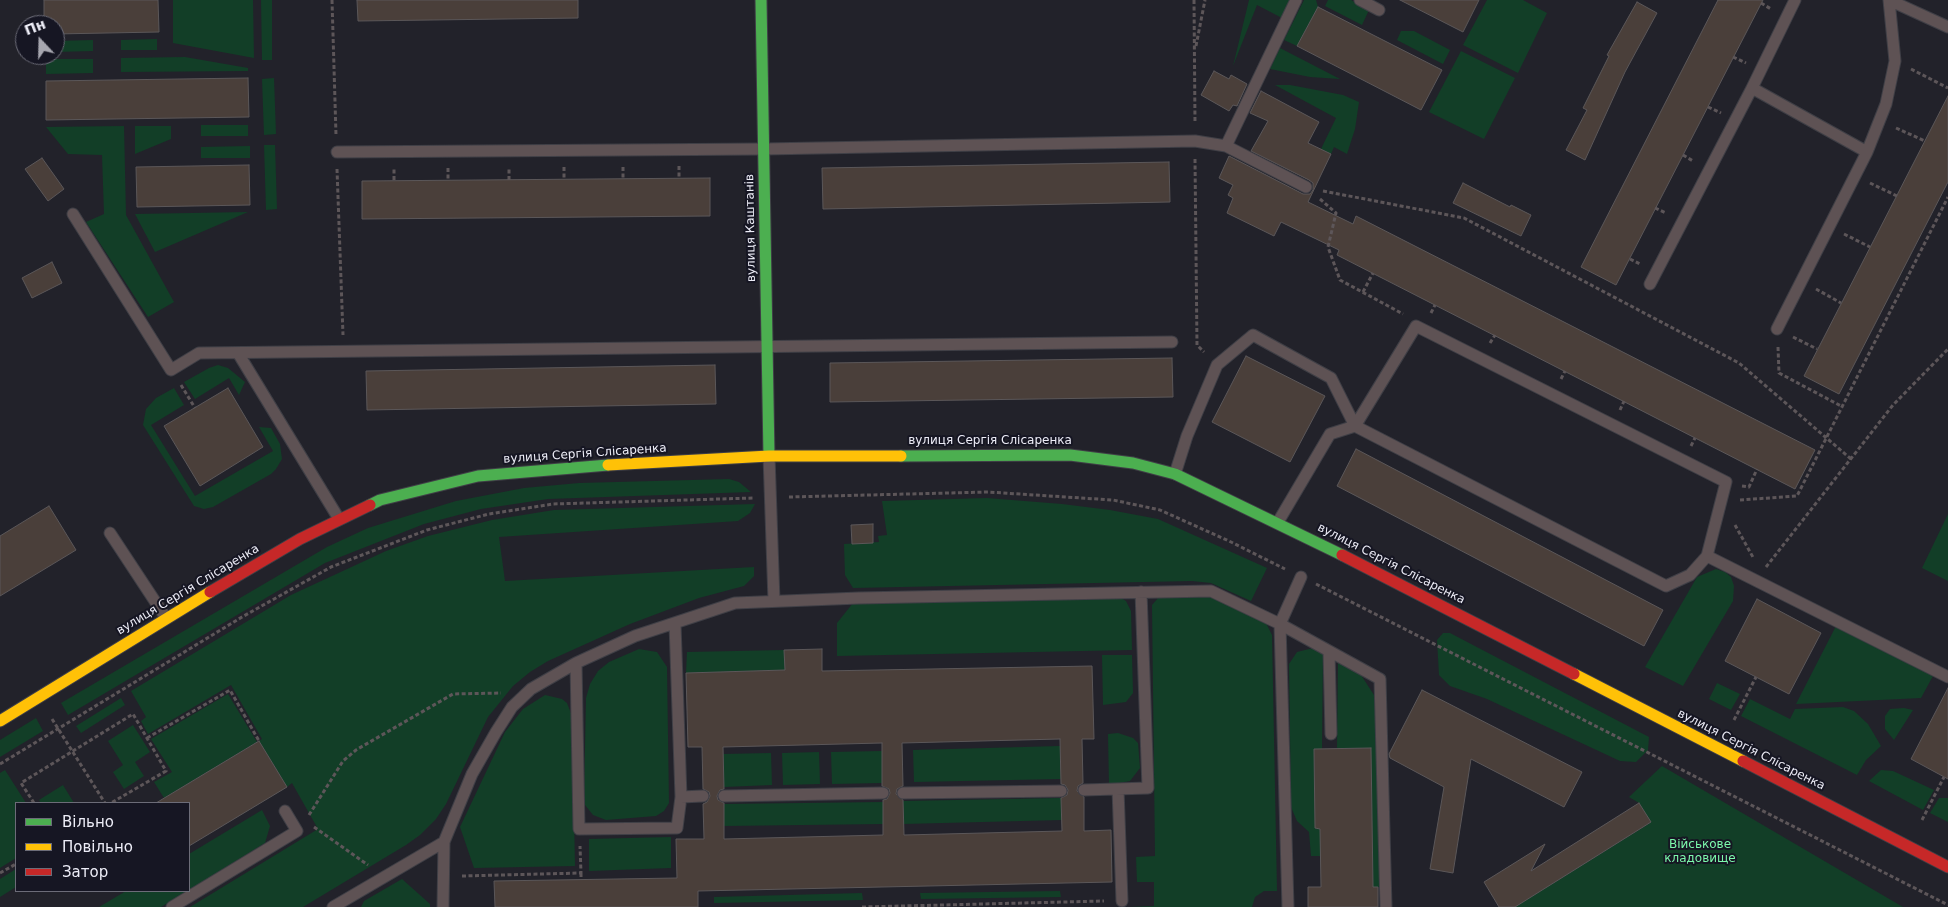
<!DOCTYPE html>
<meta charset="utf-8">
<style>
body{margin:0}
#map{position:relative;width:1948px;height:907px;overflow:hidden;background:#22222a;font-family:"DejaVu Sans",sans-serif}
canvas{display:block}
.legend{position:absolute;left:15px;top:802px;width:175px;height:90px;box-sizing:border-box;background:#161623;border:1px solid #6c6c78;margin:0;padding:6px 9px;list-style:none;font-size:15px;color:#ededf7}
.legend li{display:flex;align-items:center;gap:10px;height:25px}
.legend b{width:25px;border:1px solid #6c6c78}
.north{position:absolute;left:15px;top:15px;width:50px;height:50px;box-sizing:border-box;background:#161623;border:1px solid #6c6c78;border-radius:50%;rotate:339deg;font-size:14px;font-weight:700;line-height:20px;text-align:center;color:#ededf7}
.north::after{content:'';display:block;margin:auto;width:18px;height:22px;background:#a6a6af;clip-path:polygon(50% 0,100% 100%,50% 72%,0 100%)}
</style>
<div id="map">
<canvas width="1948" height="907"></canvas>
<ul class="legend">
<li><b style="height:6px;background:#4caf50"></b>Вільно</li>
<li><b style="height:6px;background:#ffc107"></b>Повільно</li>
<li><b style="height:6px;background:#c62828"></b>Затор</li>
</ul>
<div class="north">Пн</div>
</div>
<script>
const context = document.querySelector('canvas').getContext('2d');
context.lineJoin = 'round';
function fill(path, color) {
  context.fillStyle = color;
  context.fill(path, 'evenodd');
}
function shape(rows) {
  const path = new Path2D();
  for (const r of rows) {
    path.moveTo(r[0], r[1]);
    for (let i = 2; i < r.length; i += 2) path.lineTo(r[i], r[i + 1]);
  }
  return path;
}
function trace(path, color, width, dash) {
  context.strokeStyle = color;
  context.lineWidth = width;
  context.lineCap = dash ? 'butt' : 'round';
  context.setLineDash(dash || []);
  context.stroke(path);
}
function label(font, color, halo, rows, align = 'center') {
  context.font = font + ' "DejaVu Sans",sans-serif';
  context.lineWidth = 4;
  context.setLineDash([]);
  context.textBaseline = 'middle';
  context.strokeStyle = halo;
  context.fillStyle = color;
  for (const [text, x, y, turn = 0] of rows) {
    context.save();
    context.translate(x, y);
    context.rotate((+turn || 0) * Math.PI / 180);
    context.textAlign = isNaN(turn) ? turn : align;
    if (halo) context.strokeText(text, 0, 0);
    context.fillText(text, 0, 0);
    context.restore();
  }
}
const green = shape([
 [173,0,253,0,254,58,173,43],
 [261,0,272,0,272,60,262,60],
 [1249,0,1290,0,1282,18,1257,5,1233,66],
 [1304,0,1316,0,1318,7,1297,46,1284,40],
 [1328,0,1351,0,1369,10,1362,25,1325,6],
 [1487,0,1523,0,1547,13,1518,73,1463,45],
 [1401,31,1414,31,1450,50,1443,64,1397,40],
 [157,39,157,50,121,50,121,40],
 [93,40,93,51,55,52,55,41],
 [1280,48,1340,79,1310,77,1270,69],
 [1461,51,1515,78,1484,139,1429,112],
 [185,57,248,68,248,71,121,72,121,58],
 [46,59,93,59,93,73,46,74],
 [274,78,276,134,264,135,262,79],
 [1275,85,1290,85,1343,95,1359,102,1355,129,1347,154,1334,147,1331,154,1321,149,1336,118],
 [201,125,248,125,248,136,201,136],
 [124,126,126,215,174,302,148,317,86,222,104,214,102,155,68,154,46,127],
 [135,126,171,126,171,139,135,154],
 [264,145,275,145,277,209,266,210],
 [250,146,250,158,201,158,201,147],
 [248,212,155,252,135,214],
 [218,365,228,368,245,382,239,395,229,378,195,399,184,382,209,368],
 [174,388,184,405,151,425,195,496,273,451,259,427,271,428,280,444,282,459,276,469,271,474,213,507,204,509,194,506,143,425,146,409,156,398],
 [729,479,739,482,751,492,548,499,481,509,424,524,325,563,68,715,61,703,327,547,368,528,456,501,524,488,579,483],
 [987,498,1062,504,1110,510,1158,519,1267,568,1251,601,1211,583,1192,581,853,588,845,575,844,544,879,542,878,536,887,535,882,501],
 [755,504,750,513,738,521,499,537,505,581,754,567,754,576,744,586,699,598,630,624,548,661,530,672,513,686,488,717,446,804,436,819,420,835,406,845,303,907,190,907,318,829,292,783,287,787,259,741,262,739,231,685,148,734,141,721,146,717,131,691,291,595,386,551,428,536,492,520,554,510],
 [1948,514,1948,581,1922,568],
 [1716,569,1725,572,1731,577,1734,586,1733,601,1683,686,1645,667,1697,577],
 [1204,596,1213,597,1266,623,1272,635,1277,891,1264,891,1255,897,1252,907,1130,907,1154,906,1154,882,1137,882,1136,857,1155,856,1152,605,1159,597],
 [1121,598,1126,601,1131,611,1132,650,837,656,837,623,853,603],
 [1836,626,1933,676,1921,698,1796,704],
 [1443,633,1450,633,1649,737,1648,750,1636,762,1620,761,1487,699,1450,686,1439,675,1437,640],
 [1313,648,1323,653,1322,749,1314,749,1315,828,1320,829,1321,856,1311,856,1309,832,1297,821,1291,807,1289,664,1297,652],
 [639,649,657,652,667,667,669,803,664,811,656,816,606,820,593,815,585,805,584,798,586,698,590,684,598,671,609,662],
 [784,650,785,670,686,673,687,652],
 [1102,655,1132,655,1133,693,1126,702,1103,705],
 [1338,661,1361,675,1374,695,1376,704,1381,887,1373,887,1371,748,1337,748],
 [1717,683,1740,694,1731,710,1709,699],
 [228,694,257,742,164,798,154,782,172,772,151,739],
 [545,695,562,699,567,703,572,716,575,866,474,868,460,827,505,732,523,709],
 [121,698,125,705,81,733,76,726],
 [1750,699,1790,719,1795,709,1843,707,1854,711,1868,724,1881,746,1866,760,1857,775,1741,716],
 [1904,708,1913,710,1894,740,1885,729,1885,716,1890,709],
 [36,718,43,731,0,757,0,740],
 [133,725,150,752,135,762,144,776,124,789,113,772,123,765,108,741],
 [1118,733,1133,738,1138,743,1140,768,1130,781,1109,785,1108,734],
 [1060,746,1061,779,914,782,913,750],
 [882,751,882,783,832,784,831,752],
 [819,752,820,784,783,785,782,753],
 [771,753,772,785,724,787,723,754],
 [1662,766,1903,907,1515,907,1650,823,1639,803,1629,797],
 [5,770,26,803,16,803,16,858,0,868,0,773],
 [1881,770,1893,771,1934,790,1923,810,1869,781],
 [63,785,74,803,41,803,39,800],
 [1061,798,1062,820,903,824,903,801],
 [1939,798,1948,798,1948,822,1930,813],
 [883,802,883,824,724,826,724,804],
 [262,810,270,826,265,843,189,890,189,854],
 [671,837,671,868,589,871,589,839],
 [16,869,16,887,0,897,0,879],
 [402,879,430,904,430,907,361,907,364,901],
 [126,891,188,891,161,907,99,907],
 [1060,891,1061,897,921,899,920,893],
 [862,893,863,900,714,903,714,897]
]);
const building = shape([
 [44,0,158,0,159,32,55,34,55,25,44,25,44,0],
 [357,0,578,0,578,18,358,21,357,0],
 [1400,0,1479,0,1463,32,1400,0],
 [1718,0,1763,0,1616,285,1581,267,1718,0],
 [1637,2,1657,13,1625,72,1585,160,1566,150,1587,110,1583,108,1609,56,1607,55,1637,2],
 [1318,7,1442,70,1421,110,1297,46,1318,7],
 [1214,71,1229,79,1231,75,1247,84,1237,106,1233,105,1229,111,1201,95,1214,71],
 [248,78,249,117,46,120,46,81,248,78],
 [1261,91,1319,122,1308,143,1331,154,1308,202,1353,224,1356,216,1815,450,1795,489,1337,255,1339,250,1281,222,1274,236,1227,213,1233,198,1228,195,1233,185,1219,178,1229,156,1303,194,1310,194,1313,190,1313,183,1309,180,1251,151,1268,121,1250,113,1261,91],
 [1948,96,1948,182,1839,394,1804,376,1948,96],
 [42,158,64,189,48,201,25,169,42,158],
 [1169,162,1170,202,823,209,822,168,1169,162],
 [249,165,250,205,137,207,136,167,249,165],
 [710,178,710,216,362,219,362,181,710,178],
 [1463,183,1510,207,1511,205,1531,215,1521,236,1453,203,1463,183],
 [52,262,62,283,32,298,22,278,52,262],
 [1246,356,1325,396,1290,462,1212,422,1246,356],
 [1172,358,1173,397,830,402,830,363,1172,358],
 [715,365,716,404,367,410,366,371,715,365],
 [228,388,263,447,200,486,164,426,228,388],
 [1356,449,1663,610,1644,646,1337,486,1356,449],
 [49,506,76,550,0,596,0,536,49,506],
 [873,524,873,543,852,544,851,525,873,524],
 [1757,599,1821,633,1789,694,1725,661,1757,599],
 [822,649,822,671,1092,666,1094,739,1082,739,1083,783,1078,786,1077,791,1084,797,1084,831,1111,830,1112,882,698,891,698,907,495,907,494,881,677,878,676,839,704,839,703,804,707,802,710,796,709,792,703,789,702,747,688,747,686,673,785,670,784,650,822,649],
 [1060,739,1061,784,1065,785,1068,790,1067,795,1061,798,1062,831,904,835,903,800,896,794,897,789,903,786,902,743,1060,739],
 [882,743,882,786,889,789,890,793,887,799,883,800,883,835,724,839,724,803,718,800,717,796,720,790,724,789,723,747,882,743],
 [1948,688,1948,779,1911,759,1948,688],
 [1422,690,1582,772,1564,807,1471,759,1453,873,1430,869,1444,787,1390,758,1389,754,1422,690],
 [259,741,287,787,189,846,189,803,156,803,259,741],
 [1371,748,1373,887,1378,887,1378,907,1308,907,1308,887,1321,887,1320,829,1315,828,1314,749,1371,748],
 [1639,803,1651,822,1515,907,1499,907,1484,882,1545,844,1531,871,1639,803]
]);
const path = shape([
 [332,0,336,135],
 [1194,0,1195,123],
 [1761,3,1771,9],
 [1196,46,1205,0],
 [1733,57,1746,63],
 [1911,69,1948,88],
 [1708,107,1721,113],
 [1896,128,1925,141],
 [1683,155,1693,161],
 [1195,159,1197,345,1204,352],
 [679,166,679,178],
 [564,167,564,179],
 [623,167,623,179],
 [448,168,448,180],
 [337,169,343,335],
 [394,180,394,169],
 [509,180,509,168],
 [1870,183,1897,196],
 [1323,191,1464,218,1739,363,1851,459],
 [1320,199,1336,213,1328,247,1340,280,1403,314],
 [1655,208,1666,213],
 [1844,234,1870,247],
 [1630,259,1640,264],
 [1816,289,1841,303],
 [1363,292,1373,273],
 [1431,313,1435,305],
 [1793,337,1817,349],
 [1490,343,1495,335],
 [1778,347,1779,373,1841,406],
 [1561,379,1565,371],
 [181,385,195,408],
 [1620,410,1624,401],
 [1691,446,1695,438],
 [1742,486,1749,487,1757,469],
 [789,497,988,492,1113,500,1160,510,1229,541,1285,569],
 [1740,500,1797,496,1948,197],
 [1735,525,1754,559],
 [1766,567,1893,405,1948,349],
 [1316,584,1948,905],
 [52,719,105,803],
 [1734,720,1756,677],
 [147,738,230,690,259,741],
 [0,764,242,617,331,567,427,530,489,514,553,504,753,498],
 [34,803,21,783,133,714,166,771,111,803],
 [309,815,343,761,356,750,453,694,501,693],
 [1922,820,1944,777],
 [314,827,368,865],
 [0,873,16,864],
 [581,873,581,879],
 [462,876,581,873,580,846],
 [862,907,1104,901]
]);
const lane = shape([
 [1360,0,1379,10],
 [1889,0,1948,27],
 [1752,88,1795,0],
 [1226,146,1296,0],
 [337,152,764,149,1195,141,1226,146,1306,187],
 [73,214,171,370,199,353,1172,342],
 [1650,284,1752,88,1867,152],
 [1777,329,1867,152,1886,104,1895,61,1889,0],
 [238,353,339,519],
 [769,456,774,601],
 [1175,474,1187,436,1217,365,1253,335,1331,378,1355,426,1666,586,1690,575,1707,556,1948,677],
 [1278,522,1330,434,1355,426,1416,326,1726,482,1707,556],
 [110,533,166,618],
 [675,624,681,797,703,796],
 [1329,652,1331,734],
 [576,663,579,829,677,828,681,797],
 [1118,789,1122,901],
 [1084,790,1148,788,1141,592],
 [903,793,1061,791],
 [724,796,883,793],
 [172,907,297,831,285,811],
 [333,907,444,842,472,774,496,732,512,707,531,689,576,663,635,636,735,603,859,598,1211,591,1280,624,1380,679,1386,907],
 [443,907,444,842],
 [1288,907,1280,624,1301,577]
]);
const fast = shape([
 [761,0,769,456],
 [901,456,1070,455,1133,463,1175,474,1342,555],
 [370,505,380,500,478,476,608,465]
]);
const slow = shape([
 [608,465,769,456,901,456],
 [1574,674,1743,761],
 [0,721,210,592]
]);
const jam = shape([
 [1342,555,1574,674],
 [210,592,300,539,370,505],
 [1743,761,1948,867]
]);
const streetNames = [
 ["вулиця Каштанів",751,228,-91],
 ["вулиця Сергія Слісаренка",990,441],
 ["вулиця Сергія Слісаренка",585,454,-4],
 ["вулиця Сергія Слісаренка",1391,564,27],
 ["вулиця Сергія Слісаренка",188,590,-31],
 ["вулиця Сергія Слісаренка",1751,750,27]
];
const parkNames = [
 ["Військове",1700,845],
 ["кладовище",1700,859]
];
fill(green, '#123e27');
fill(building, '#4a3f3a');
trace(building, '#5b5759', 1);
trace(lane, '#3f3f46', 13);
trace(fast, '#3f3f46', 13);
trace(slow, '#3f3f46', 13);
trace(jam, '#3f3f46', 13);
trace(path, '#5d5659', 3, [4, 2.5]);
trace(lane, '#5e5254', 11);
trace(fast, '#4caf50', 11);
trace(slow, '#ffc107', 11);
trace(jam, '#c62828', 11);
label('12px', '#ededf7', '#161623', streetNames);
label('12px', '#7cf9ac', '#161623', parkNames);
</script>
